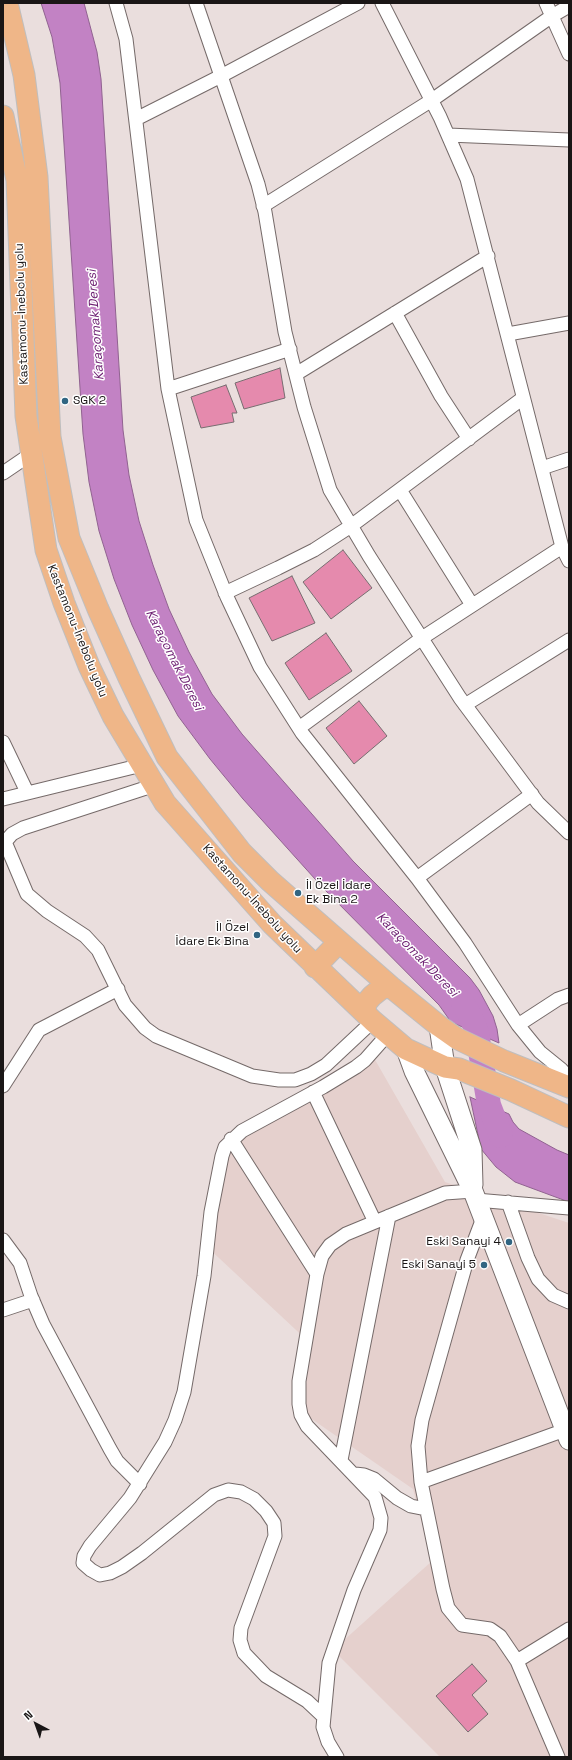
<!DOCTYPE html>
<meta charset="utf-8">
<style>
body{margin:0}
#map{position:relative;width:572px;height:1760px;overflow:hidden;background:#eadedd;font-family:"Space Grotesk",sans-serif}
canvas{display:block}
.frame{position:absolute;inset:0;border:4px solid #1a1616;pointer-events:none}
.north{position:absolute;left:16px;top:1704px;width:40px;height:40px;-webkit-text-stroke:3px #fff;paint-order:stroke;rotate:319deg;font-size:11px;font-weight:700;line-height:16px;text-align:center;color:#1a1616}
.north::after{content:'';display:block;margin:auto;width:14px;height:18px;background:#1a1616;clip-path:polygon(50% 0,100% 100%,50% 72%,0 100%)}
</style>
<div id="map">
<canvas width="572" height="1760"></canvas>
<div class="frame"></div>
<div class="north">N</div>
</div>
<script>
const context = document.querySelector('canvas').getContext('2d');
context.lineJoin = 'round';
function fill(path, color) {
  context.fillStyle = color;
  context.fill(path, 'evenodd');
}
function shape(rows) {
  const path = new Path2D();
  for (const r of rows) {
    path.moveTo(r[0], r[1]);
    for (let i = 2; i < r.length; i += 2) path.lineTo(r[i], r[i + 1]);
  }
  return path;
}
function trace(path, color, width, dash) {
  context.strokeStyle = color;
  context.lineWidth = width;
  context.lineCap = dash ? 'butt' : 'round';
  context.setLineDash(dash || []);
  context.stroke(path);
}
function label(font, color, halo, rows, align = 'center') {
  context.font = font + ' "Space Grotesk",sans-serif';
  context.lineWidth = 3;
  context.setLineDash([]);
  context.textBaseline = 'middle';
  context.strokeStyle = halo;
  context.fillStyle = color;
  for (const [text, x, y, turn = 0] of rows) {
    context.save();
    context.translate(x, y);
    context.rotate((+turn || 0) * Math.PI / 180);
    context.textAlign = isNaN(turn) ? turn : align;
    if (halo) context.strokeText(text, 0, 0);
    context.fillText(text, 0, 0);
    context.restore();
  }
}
const built = shape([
 [374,1058,445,1182,569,1223,569,1757,440,1757,333,1650,432,1561,413,1489,303,1413,311,1344,204,1244,226,1150]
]);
const water = shape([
 [41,3,84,3,97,52,101,79,123,430,129,475,139,521,153,565,169,609,189,652,212,694,242,734,353,861,470,978,479,990,493,1016,497,1029,499,1043,451,1022,439,1005,324,889,243,799,210,759,178,716,153,670,132,625,114,579,99,531,89,482,83,434,60,83,52,37,41,3],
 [470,1097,509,1114,513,1122,519,1129,557,1150,569,1155,569,1202,515,1182,496,1167,481,1149,470,1097]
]);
const river = shape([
 [463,1003,474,1024,477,1033,489,1105,501,1136]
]);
const building = shape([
 [280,368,285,398,244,409,235,383,280,368],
 [226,385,237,413,232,413,234,422,201,428,191,397,226,385],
 [343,550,372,588,331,619,303,582,343,550],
 [292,576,315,623,272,641,249,598,292,576],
 [326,633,352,671,309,700,285,663,326,633],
 [359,701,387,736,354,764,326,728,359,701],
 [472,1664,487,1681,472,1695,488,1714,468,1732,436,1696,472,1664]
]);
const street = shape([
 [116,3,126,39,168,389,196,520,227,597,260,667,302,733,417,878,465,943,518,1025,540,1052,561,1069,569,1078],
 [196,3,258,184,265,212,285,332,304,407,330,490,369,556,460,698,538,803,569,833],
 [382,3,440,117,467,179,562,547,569,561],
 [546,3,569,54],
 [136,119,221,76,358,3],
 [448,135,569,140],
 [263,206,432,100,552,16,569,6],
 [395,313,441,396,469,439],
 [508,334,569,323],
 [296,374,488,256],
 [168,389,290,349],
 [542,468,569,459],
 [3,473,31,454],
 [400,490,472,605],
 [225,593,278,568,314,550,351,526,523,398],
 [465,705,569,640],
 [299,728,422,638,562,547],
 [3,742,27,792],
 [155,785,23,828,12,834,5,842,27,894,47,911,85,936,98,950,125,1005,145,1028,156,1036,252,1076,279,1080,295,1080,311,1074,326,1065,373,1021],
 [3,799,142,765],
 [417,878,532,794],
 [518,1025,558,999,569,995],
 [3,1086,39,1030,118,989],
 [313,1092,375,1222],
 [231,1139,317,1274],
 [476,1200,569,1208],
 [508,1202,528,1258,538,1279,553,1295,569,1302],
 [483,1218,467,1260,422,1420,418,1446,421,1482,443,1589,448,1608,462,1625,490,1629,500,1636,517,1661,558,1757],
 [3,1240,20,1263,31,1296,43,1324,110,1449,117,1461,140,1484],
 [3,1310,33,1300],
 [341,1460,389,1216],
 [355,1474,364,1475,374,1479,397,1498,411,1506,426,1509],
 [421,1482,565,1430],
 [517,1661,569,1629],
 [324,1717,307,1701,266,1676,244,1653,240,1640,241,1628,275,1536,274,1523,266,1511,254,1499,241,1492,228,1490,214,1495,142,1553,122,1567,110,1573,100,1575,91,1570,83,1563,84,1556,90,1546,130,1498,165,1442,175,1420,184,1392,204,1276,211,1212,222,1156,225,1147,242,1131,323,1087,356,1067,365,1060,388,1034],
 [337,1757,328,1742,323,1727,329,1663,354,1590,380,1530,381,1518,375,1497,307,1426,301,1415,299,1404,299,1381,317,1274,322,1256,330,1245,346,1234,445,1193,473,1191]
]);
const secondary = shape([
 [439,1026,445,1067,472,1150,473,1185],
 [406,1049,414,1071,473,1191,569,1440]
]);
const primary = shape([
 [7,3,24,75,37,177,50,437,69,538,98,609,129,678,167,757,242,853,270,881,391,987,439,1026,456,1038,504,1061,569,1087],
 [3,116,17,180,26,416,46,550,64,603,89,666,113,716,165,803,272,924,373,1021,406,1049,445,1067,459,1069,511,1090,569,1117],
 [315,967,339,942],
 [365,1012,366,1003,372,996,382,988,391,987]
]);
const markers = [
 [65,401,4,"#316582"],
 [298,893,4,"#316582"],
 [257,935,4,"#316582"],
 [509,1242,4,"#316582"],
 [484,1265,4,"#316582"]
];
const streetNames = [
 ["Kastamonu-İnebolu yolu",22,314,-92],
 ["Kastamonu-İnebolu yolu",77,631,68],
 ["Kastamonu-İnebolu yolu",252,899,48]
];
const poiNames = [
 ["SGK 2",73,401,"left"],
 ["İl Özel İdare",306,886,"left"],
 ["Ek Bina 2",306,900,"left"],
 ["İl Özel",249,928],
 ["İdare Ek Bina",249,942],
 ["Eski Sanayi 4",501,1242],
 ["Eski Sanayi 5",476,1265]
];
const waterNames = [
 ["Karaçomak Deresi",96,325,-94],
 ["Karaçomak Deresi",174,660,63],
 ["Karaçomak Deresi",417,955,46]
];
fill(built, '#e5d0cd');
fill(water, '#c282c4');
trace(water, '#906290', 1);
trace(river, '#c282c4', 24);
fill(building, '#e58aad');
trace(building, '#776d70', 1);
trace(street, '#756a69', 15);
trace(secondary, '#756a69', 21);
trace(primary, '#bfbebe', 23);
trace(street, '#fff', 13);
trace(secondary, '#fff', 19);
trace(primary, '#efb688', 21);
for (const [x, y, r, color] of markers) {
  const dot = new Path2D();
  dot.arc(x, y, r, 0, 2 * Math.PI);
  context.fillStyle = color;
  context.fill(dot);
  trace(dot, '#fff', 1.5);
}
label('12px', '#1a1616', '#fff', streetNames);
label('12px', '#1a1616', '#fff', poiNames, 'right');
label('italic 13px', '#6f2374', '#fff', waterNames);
</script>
